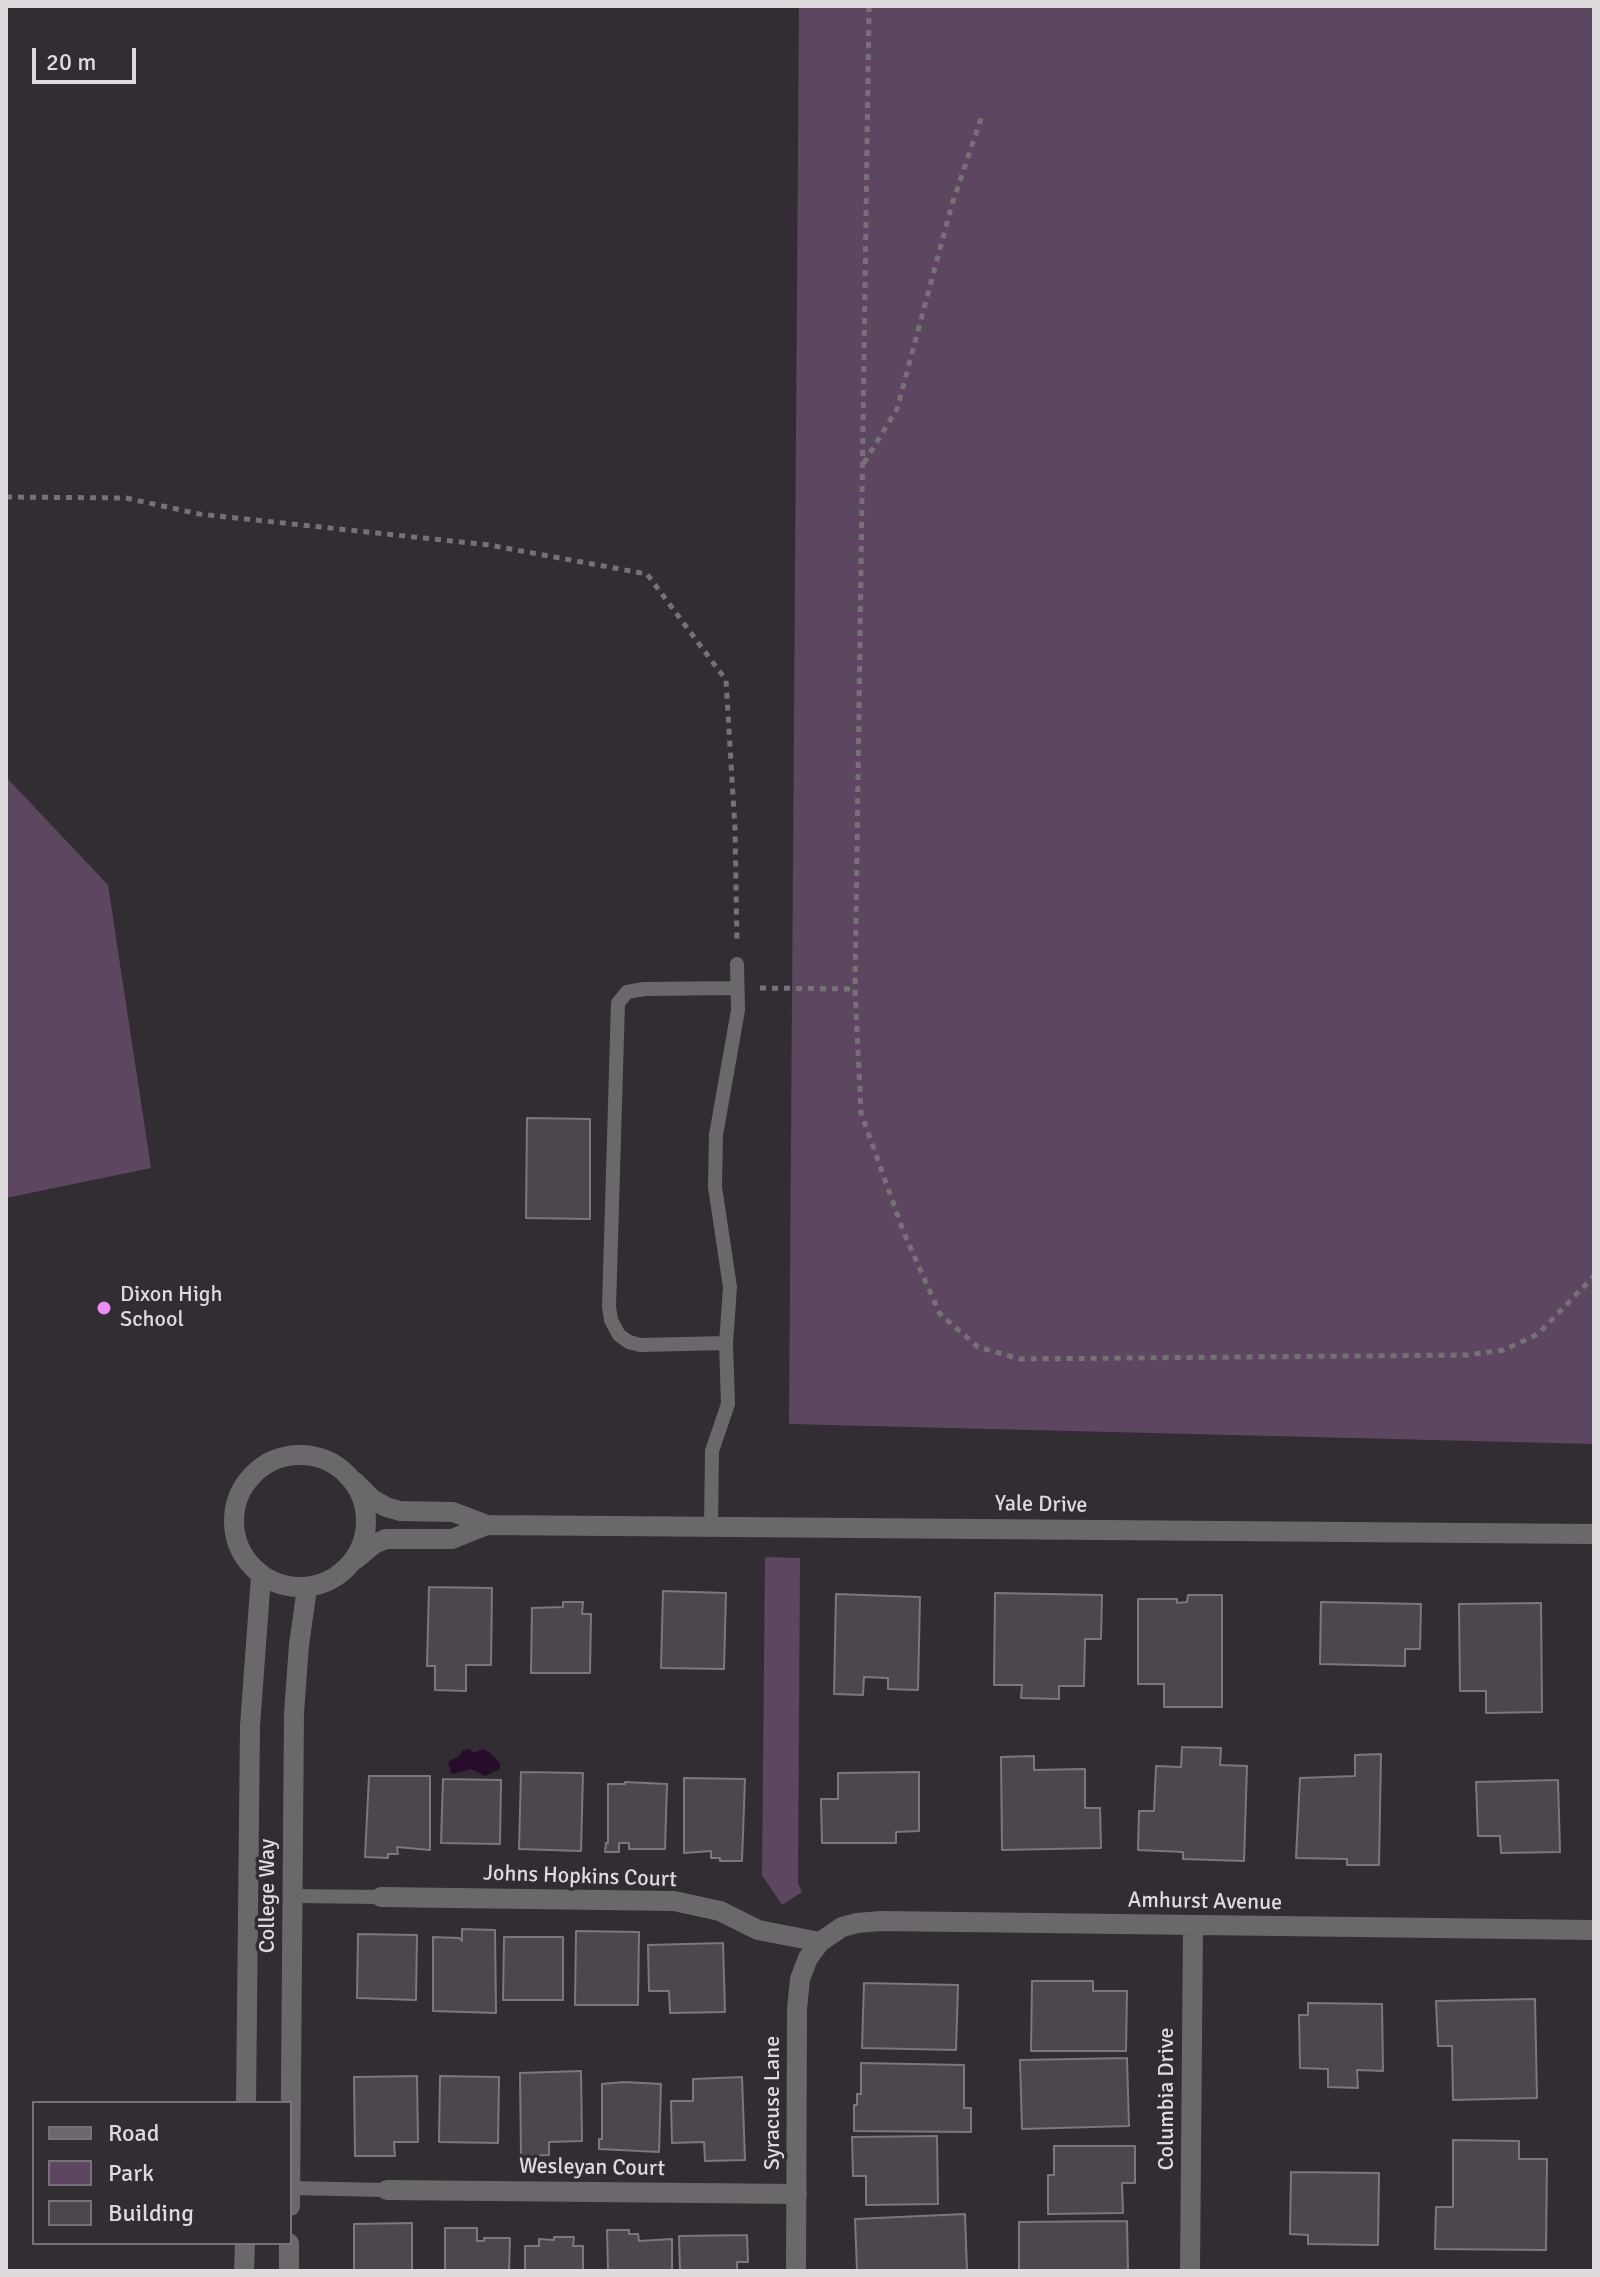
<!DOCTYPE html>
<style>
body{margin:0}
#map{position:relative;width:1600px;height:2277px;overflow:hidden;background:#322c33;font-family:Signika,sans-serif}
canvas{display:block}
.frame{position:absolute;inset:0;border:8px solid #dedade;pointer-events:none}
.legend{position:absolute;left:32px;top:2101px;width:260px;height:144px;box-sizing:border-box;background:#322c33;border:2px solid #777277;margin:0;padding:10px 14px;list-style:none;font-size:24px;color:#dedade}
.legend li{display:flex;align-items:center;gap:16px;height:40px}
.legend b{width:40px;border:2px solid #777277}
.scale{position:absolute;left:32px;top:48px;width:104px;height:36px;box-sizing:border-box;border:4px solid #dedade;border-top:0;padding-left:10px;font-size:24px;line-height:28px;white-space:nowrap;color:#dedade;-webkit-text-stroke:6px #322c33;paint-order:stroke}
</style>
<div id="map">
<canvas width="1600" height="2277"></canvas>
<div class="frame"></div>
<ul class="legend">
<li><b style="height:10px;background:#6b686b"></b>Road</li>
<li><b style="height:22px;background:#5d465f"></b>Park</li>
<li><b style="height:22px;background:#4d464d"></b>Building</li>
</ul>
<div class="scale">20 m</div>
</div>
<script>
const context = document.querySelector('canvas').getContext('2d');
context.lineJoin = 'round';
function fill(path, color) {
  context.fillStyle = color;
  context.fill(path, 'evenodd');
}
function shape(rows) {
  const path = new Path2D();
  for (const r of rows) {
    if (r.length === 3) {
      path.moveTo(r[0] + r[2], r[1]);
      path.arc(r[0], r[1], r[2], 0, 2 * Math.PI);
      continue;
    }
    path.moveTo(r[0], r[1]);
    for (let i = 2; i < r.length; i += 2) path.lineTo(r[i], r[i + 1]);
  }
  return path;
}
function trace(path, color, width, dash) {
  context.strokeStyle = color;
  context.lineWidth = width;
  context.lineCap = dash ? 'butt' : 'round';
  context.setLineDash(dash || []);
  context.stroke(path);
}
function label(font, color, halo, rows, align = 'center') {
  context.font = font + ' Signika,sans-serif';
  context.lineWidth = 7;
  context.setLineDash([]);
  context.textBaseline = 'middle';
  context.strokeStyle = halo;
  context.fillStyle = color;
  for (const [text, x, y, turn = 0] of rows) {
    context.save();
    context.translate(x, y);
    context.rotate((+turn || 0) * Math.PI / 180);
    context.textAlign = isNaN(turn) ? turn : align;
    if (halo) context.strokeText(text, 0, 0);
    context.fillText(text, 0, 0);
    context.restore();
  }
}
const green = shape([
 [799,6,1594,6,1594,1444,789,1424],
 [6,777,108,885,151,1168,6,1198],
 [765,1557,800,1558,798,1883,802,1892,782,1905,762,1875]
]);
const water = shape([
 [469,1749,474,1753,483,1749,489,1752,500,1763,500,1769,485,1776,471,1769,454,1774,451,1773,448,1762,459,1756,463,1750]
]);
const building = shape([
 [527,1118,590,1119,590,1219,526,1218,527,1118],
 [429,1587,492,1588,491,1665,466,1665,466,1691,435,1690,435,1666,427,1666,429,1587],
 [663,1591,726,1593,724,1669,661,1668,663,1591],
 [995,1593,1102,1595,1101,1639,1085,1639,1084,1686,1059,1686,1059,1699,1021,1698,1022,1685,994,1685,995,1593],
 [836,1594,920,1597,918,1690,888,1689,888,1678,864,1677,863,1695,834,1694,836,1594],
 [1188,1595,1222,1595,1222,1707,1164,1707,1164,1684,1138,1684,1138,1599,1177,1599,1177,1603,1187,1602,1188,1595],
 [563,1602,583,1602,582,1614,591,1614,590,1673,531,1673,532,1608,563,1607,563,1602],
 [1321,1602,1421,1604,1420,1649,1405,1649,1405,1666,1320,1664,1321,1602],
 [1541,1603,1542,1712,1486,1713,1486,1691,1460,1691,1459,1604,1541,1603],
 [1182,1747,1221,1748,1220,1765,1247,1766,1244,1861,1183,1859,1183,1852,1138,1850,1139,1811,1154,1811,1156,1766,1181,1767,1182,1747],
 [1381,1754,1379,1865,1347,1865,1347,1859,1296,1858,1300,1778,1355,1776,1355,1755,1381,1754],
 [1034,1756,1034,1770,1085,1769,1085,1808,1100,1808,1101,1848,1002,1850,1001,1757,1034,1756],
 [521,1772,583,1773,581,1851,519,1849,521,1772],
 [919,1772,919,1831,896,1832,896,1843,822,1843,821,1799,838,1799,838,1773,919,1772],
 [369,1776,430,1776,430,1850,397,1847,398,1854,388,1854,388,1858,365,1857,369,1776],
 [684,1778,745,1779,742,1861,720,1861,720,1858,711,1858,711,1851,684,1853,684,1778],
 [443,1779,501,1780,500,1844,441,1843,443,1779],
 [1558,1780,1560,1852,1501,1853,1500,1836,1478,1836,1476,1782,1558,1780],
 [625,1782,667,1784,665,1849,629,1849,629,1843,619,1843,619,1852,605,1852,606,1843,608,1843,608,1784,625,1784,625,1782],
 [462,1929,495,1930,496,2013,433,2011,433,1937,459,1938,462,1941,462,1929],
 [576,1931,639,1932,638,2005,575,2005,576,1931],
 [358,1934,417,1935,416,2000,357,1998,358,1934],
 [504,1937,563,1937,563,2000,503,2000,504,1937],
 [723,1943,725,2012,670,2013,669,1991,649,1991,648,1945,723,1943],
 [1032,1981,1093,1981,1093,1991,1127,1991,1126,2051,1031,2051,1032,1981],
 [864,1983,958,1985,956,2050,862,2048,864,1983],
 [1535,1999,1537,2098,1453,2100,1452,2046,1438,2046,1436,2001,1535,1999],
 [1308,2003,1382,2004,1383,2071,1357,2070,1358,2088,1328,2087,1328,2069,1300,2068,1299,2015,1308,2015,1308,2003],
 [1127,2058,1129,2126,1022,2129,1020,2060,1127,2058],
 [861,2063,964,2065,964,2108,971,2108,971,2132,854,2131,854,2105,857,2105,857,2094,861,2094,861,2063],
 [581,2071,582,2141,549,2142,549,2155,521,2156,520,2073,581,2071],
 [417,2076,418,2142,394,2142,395,2156,355,2156,354,2077,417,2076],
 [440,2076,499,2077,498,2143,439,2142,440,2076],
 [742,2077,745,2160,705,2161,704,2142,672,2143,671,2101,693,2101,693,2079,742,2077],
 [624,2082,661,2084,659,2152,599,2149,599,2139,602,2139,602,2084,624,2082],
 [937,2136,938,2204,866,2205,866,2176,853,2176,852,2137,937,2136],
 [1453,2140,1519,2141,1519,2159,1547,2159,1546,2250,1435,2249,1436,2207,1453,2207,1453,2140],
 [1054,2146,1135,2146,1135,2183,1122,2183,1123,2213,1048,2214,1048,2175,1054,2175,1054,2146],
 [1291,2172,1379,2173,1378,2245,1308,2244,1308,2235,1290,2234,1291,2172],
 [965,2214,967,2271,857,2271,855,2219,965,2214],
 [1127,2221,1128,2271,1019,2271,1019,2222,1127,2221],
 [412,2223,412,2271,354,2271,354,2224,412,2223],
 [445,2228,477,2228,477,2241,484,2241,484,2238,510,2238,509,2271,445,2271,445,2228],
 [607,2230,629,2230,629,2234,638,2234,639,2241,672,2239,672,2271,608,2271,607,2230],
 [747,2235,748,2262,737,2262,737,2271,680,2271,679,2236,747,2235],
 [554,2237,574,2237,573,2246,583,2246,583,2271,525,2271,525,2246,539,2246,539,2239,554,2240,554,2237]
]);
const path = shape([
 [869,6,855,989,861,1113,904,1233,940,1314,978,1347,1020,1359,1468,1355,1504,1350,1538,1334,1594,1276],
 [864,463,897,409,952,204,982,116],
 [6,497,126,498,199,514,489,545,647,574,726,680,735,829,737,943],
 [760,988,855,989]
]);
const service = shape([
 [726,1343,640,1345,629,1342,619,1335,611,1320,609,1307,618,1003,627,992,644,989,737,988],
 [711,1525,712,1451,728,1404,726,1343,730,1287,715,1187,716,1135,738,1010,737,964],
 [292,1896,381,1897],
 [290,2188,387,2190]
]);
const minor = shape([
 [381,1897,674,1901,720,1911,758,1930,820,1942],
 [387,2190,797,2194],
 [796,2271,797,2009,800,1979,808,1958,820,1942,842,1927,857,1923,881,1921,1594,1930],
 [1190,2271,1193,1927]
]);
const tertiary = shape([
 [300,1521,66],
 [354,1481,372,1499,386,1507,400,1511,453,1512,487,1525,1594,1534],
 [356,1559,374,1544,386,1539,452,1539,487,1525],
 [246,2103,250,1726,261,1576],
 [290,2206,294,1713,299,1645,307,1588],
 [244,2271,245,2243],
 [289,2271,289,2243]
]);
const markers = [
 [104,1308,8,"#ee8cf9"]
];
const poiNames = [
 ["Dixon High",120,1295],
 ["School",120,1320]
];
const streetNames = [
 ["Yale Drive",1041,1505,1],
 ["Johns Hopkins Court",580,1877,2],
 ["College Way",268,1896,-90],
 ["Amhurst Avenue",1205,1902,1],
 ["Columbia Drive",1167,2099,-90],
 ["Syracuse Lane",773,2103,-90],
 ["Wesleyan Court",592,2168,1]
];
fill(green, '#5d465f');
fill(water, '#280c2b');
fill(building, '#4d464d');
trace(building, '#7d767e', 2);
trace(path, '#777177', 5, [6, 6]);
trace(service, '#6b686b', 14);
trace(minor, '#6b686b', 20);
trace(tertiary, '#6b686b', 20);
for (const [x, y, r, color] of markers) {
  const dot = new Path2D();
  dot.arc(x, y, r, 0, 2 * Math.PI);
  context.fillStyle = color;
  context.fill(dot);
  trace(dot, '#322c33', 3);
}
label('22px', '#dedade', '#322c33', poiNames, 'left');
label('22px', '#dedade', '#322c33', streetNames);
</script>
